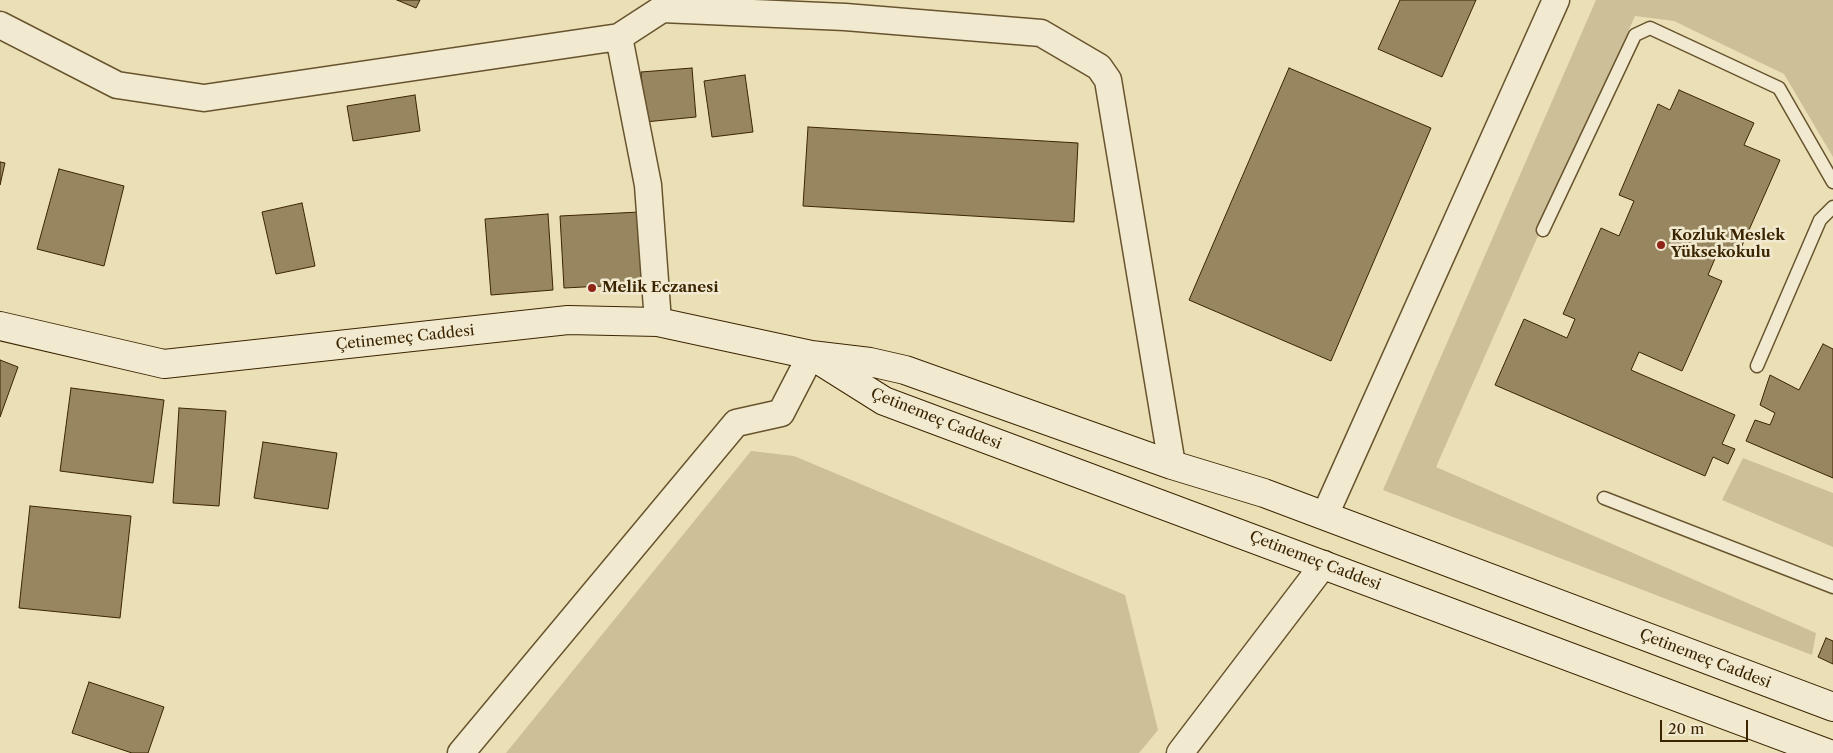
<!DOCTYPE html>
<meta charset="utf-8">
<style>
body{margin:0}
#map{position:relative;width:1833px;height:753px;overflow:hidden;background:#ebdfb6;font-family:"Libre Caslon Text",serif}
canvas{display:block}
.scale{position:absolute;left:1660px;top:720px;width:88px;height:22px;box-sizing:border-box;border:2px solid #3b2501;border-top:0;padding-left:6px;font-size:15px;line-height:18px;white-space:nowrap;color:#3b2501;-webkit-text-stroke:4px #f2ead0;paint-order:stroke}
</style>
<div id="map">
<canvas width="1833" height="753"></canvas>
<div class="scale">20 m</div>
</div>
<script>
const context = document.querySelector('canvas').getContext('2d');
context.lineJoin = 'round';
function fill(path, color) {
  context.fillStyle = color;
  context.fill(path, 'evenodd');
}
function shape(rows) {
  const path = new Path2D();
  for (const r of rows) {
    path.moveTo(r[0], r[1]);
    for (let i = 2; i < r.length; i += 2) path.lineTo(r[i], r[i + 1]);
  }
  return path;
}
function trace(path, color, width, dash) {
  context.strokeStyle = color;
  context.lineWidth = width;
  context.lineCap = dash ? 'butt' : 'round';
  context.setLineDash(dash || []);
  context.stroke(path);
}
function label(font, color, halo, rows, align = 'center') {
  context.font = font + ' "Libre Caslon Text",serif';
  context.lineWidth = 5;
  context.setLineDash([]);
  context.textBaseline = 'middle';
  context.strokeStyle = halo;
  context.fillStyle = color;
  for (const [text, x, y, turn = 0] of rows) {
    context.save();
    context.translate(x, y);
    context.rotate((+turn || 0) * Math.PI / 180);
    context.textAlign = isNaN(turn) ? turn : align;
    if (halo) context.strokeText(text, 0, 0);
    context.fillText(text, 0, 0);
    context.restore();
  }
}
const green = shape([
 [1596,0,1833,0,1833,157,1784,74,1674,21,1635,16,1436,467,1816,633,1812,655,1383,490],
 [751,451,794,456,1125,595,1158,730,1139,753,506,753],
 [1743,458,1833,493,1833,547,1722,500]
]);
const building = shape([
 [397,0,420,0,416,8,397,0],
 [1400,0,1476,0,1442,77,1378,49,1400,0],
 [692,68,696,117,645,122,641,72,692,68],
 [1289,68,1431,128,1331,361,1189,300,1289,68],
 [745,75,753,132,712,137,704,81,745,75],
 [1679,90,1754,123,1744,145,1780,160,1737,257,1719,249,1708,275,1722,281,1682,371,1639,352,1631,370,1735,415,1722,444,1735,449,1728,464,1713,457,1705,476,1495,385,1524,319,1567,338,1575,319,1563,314,1601,228,1619,236,1634,201,1619,195,1658,104,1670,110,1679,90],
 [415,95,420,131,353,141,347,106,415,95],
 [808,127,1078,143,1074,222,803,206,808,127],
 [0,162,5,163,0,185,0,162],
 [59,169,124,186,104,266,37,249,59,169],
 [302,203,315,266,276,274,262,212,302,203],
 [640,212,643,284,564,288,560,216,640,212],
 [548,214,553,290,491,295,485,219,548,214],
 [1823,344,1833,349,1833,478,1746,441,1755,420,1770,425,1775,413,1760,405,1770,375,1799,390,1823,344],
 [0,360,18,367,0,417,0,360],
 [71,388,164,400,153,483,60,471,71,388],
 [179,408,226,411,219,506,173,503,179,408],
 [263,442,337,453,328,509,254,498,263,442],
 [30,506,131,516,120,618,19,608,30,506],
 [1826,638,1833,641,1833,664,1818,657,1826,638],
 [89,682,164,707,148,753,132,753,72,733,89,682]
]);
const service = shape([
 [1543,230,1635,35,1650,28,1779,88,1833,182],
 [1757,366,1820,220,1833,207],
 [1604,498,1833,587]
]);
const minor = shape([
 [0,25,117,85,204,98,619,37,648,185,658,322],
 [619,37,662,9,845,17,1041,33,1099,67,1108,80,1172,465],
 [1325,515,1556,0],
 [461,753,736,423,781,413,811,355],
 [1180,753,1324,564]
]);
const secondary = shape([
 [0,326,164,364,568,320,658,322,811,355,870,362,905,370,1172,465,1264,493,1833,707],
 [814,357,884,401,1827,753]
]);
const markers = [
 [1661,245,5,"#8f2418"],
 [592,288,5,"#8f2418"]
];
const poiNames = [
 ["Kozluk Meslek",1671,236],
 ["Yüksekokulu",1671,253],
 ["Melik Eczanesi",602,288]
];
const streetNames = [
 ["Çetinemeç Caddesi",405,338,-6],
 ["Çetinemeç Caddesi",936,419,22],
 ["Çetinemeç Caddesi",1315,561,21],
 ["Çetinemeç Caddesi",1705,659,21]
];
fill(green, '#cdbf97');
fill(building, '#97865f');
trace(building, '#3b2501', 1);
trace(service, '#67542e', 15);
trace(minor, '#67542e', 29);
trace(secondary, '#3b2501', 30);
trace(service, '#f2ead0', 12);
trace(minor, '#f2ead0', 26);
trace(secondary, '#f2ead0', 28);
for (const [x, y, r, color] of markers) {
  const dot = new Path2D();
  dot.arc(x, y, r, 0, 2 * Math.PI);
  context.fillStyle = color;
  context.fill(dot);
  trace(dot, '#f2ead0', 2);
}
label('bold 15px', '#3b2501', '#f2ead0', poiNames, 'left');
label('15px', '#3b2501', '#f2ead0', streetNames);
</script>
